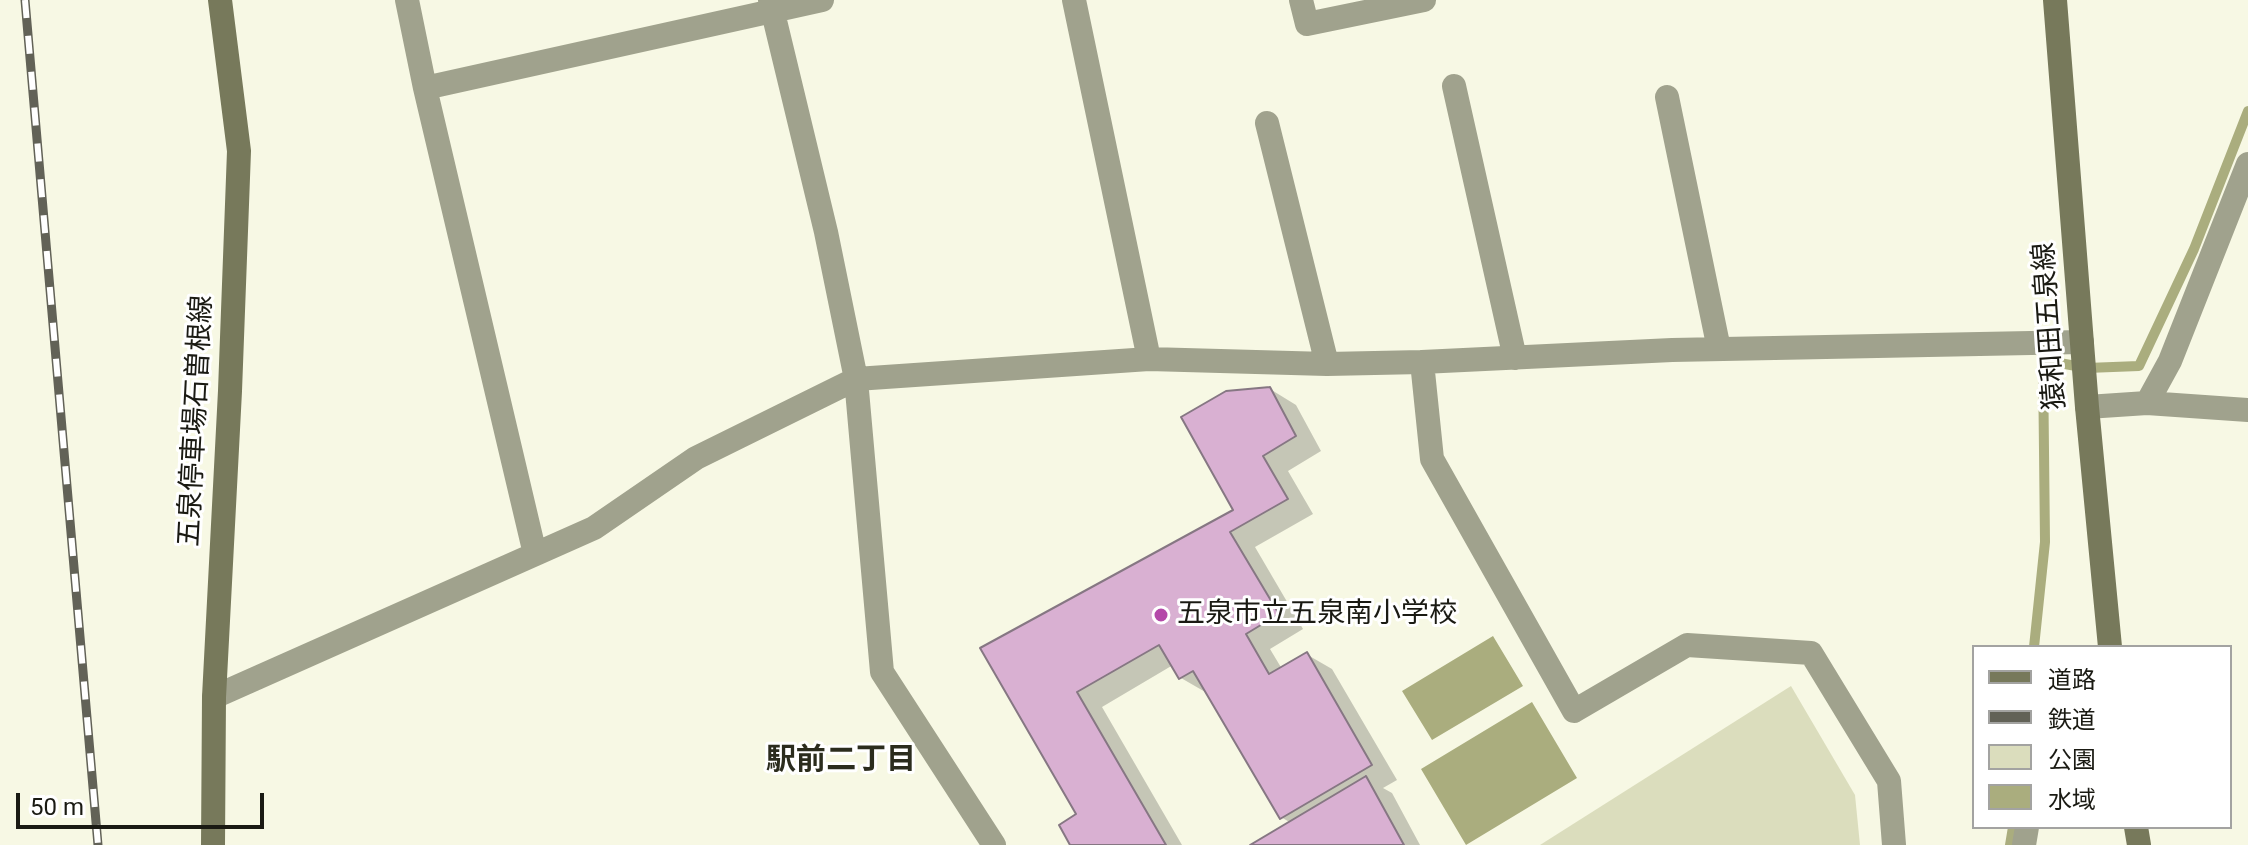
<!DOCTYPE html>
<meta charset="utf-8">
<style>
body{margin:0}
#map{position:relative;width:2248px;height:845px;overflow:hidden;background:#f7f8e4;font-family:Roboto,"Noto Sans JP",sans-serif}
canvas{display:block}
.legend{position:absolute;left:1972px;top:645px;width:260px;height:184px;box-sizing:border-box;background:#fff;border:2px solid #a3a3a1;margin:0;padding:10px 14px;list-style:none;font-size:24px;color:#1a1a13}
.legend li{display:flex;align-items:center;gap:16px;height:40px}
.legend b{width:40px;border:2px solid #a3a3a1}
.scale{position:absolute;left:16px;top:793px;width:248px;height:36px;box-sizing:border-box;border:4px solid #1a1a13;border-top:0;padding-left:10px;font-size:24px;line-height:28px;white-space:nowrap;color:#1a1a13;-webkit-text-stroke:6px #fff;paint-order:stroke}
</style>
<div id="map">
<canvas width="2248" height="845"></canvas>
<ul class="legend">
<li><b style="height:10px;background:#77795b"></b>道路</li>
<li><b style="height:10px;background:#626257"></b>鉄道</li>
<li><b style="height:22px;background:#dbddbd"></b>公園</li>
<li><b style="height:22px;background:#aaad7e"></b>水域</li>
</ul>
<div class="scale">50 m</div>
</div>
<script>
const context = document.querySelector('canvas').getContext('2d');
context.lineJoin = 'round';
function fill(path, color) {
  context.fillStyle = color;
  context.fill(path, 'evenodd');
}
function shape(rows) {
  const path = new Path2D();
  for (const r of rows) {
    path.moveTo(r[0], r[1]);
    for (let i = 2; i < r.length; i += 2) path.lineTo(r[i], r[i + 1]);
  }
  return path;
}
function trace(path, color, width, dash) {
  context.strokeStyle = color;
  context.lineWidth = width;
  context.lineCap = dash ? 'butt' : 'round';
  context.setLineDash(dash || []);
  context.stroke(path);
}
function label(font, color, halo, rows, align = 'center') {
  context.font = font + ' Roboto,"Noto Sans JP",sans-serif';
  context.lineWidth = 6;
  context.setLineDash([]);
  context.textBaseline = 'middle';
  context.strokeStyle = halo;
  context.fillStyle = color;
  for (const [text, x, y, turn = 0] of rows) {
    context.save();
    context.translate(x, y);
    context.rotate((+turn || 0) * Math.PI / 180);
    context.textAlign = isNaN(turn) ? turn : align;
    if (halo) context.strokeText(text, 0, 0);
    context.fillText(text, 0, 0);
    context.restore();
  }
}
const green = shape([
 [1791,686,1855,795,1860,845,1540,845]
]);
const water = shape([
 [1493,636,1523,686,1432,740,1402,691],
 [1532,702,1577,778,1466,845,1421,769]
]);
const shadow = shape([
 [1270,389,1296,405,1321,451,1288,471,1313,514,1255,547,1303,629,1270,649,1282,669,1306,654,1332,669,1397,780,1383,788,1392,793,1420,845,1254,845,1291,823,1281,817,1207,693,1181,678,1173,665,1102,707,1182,845,1073,845,1079,815,983,649,1236,511]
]);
const stream = shape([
 [2034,647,2045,542,2043,360,2087,368,2139,366,2194,249,2248,111],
 [2010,845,2013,827]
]);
const building = shape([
 [1270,387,1296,436,1263,456,1288,499,1230,532,1279,614,1246,634,1269,674,1307,652,1372,765,1280,819,1193,671,1179,679,1159,645,1077,692,1166,845,1070,845,1059,825,1076,814,980,648,1233,510,1181,417,1226,391,1270,387],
 [1366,776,1404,845,1250,845,1366,776]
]);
const street = shape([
 [407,0,425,88,535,554],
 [770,0,826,232,856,379,882,672,994,845],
 [1074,0,1149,359],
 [1301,0,1307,24,1424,0],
 [1454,86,1515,358],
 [425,88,822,0],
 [1667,97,1719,349],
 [1267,123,1327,364],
 [1422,362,1432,459,1574,711,1687,645,1811,653,1889,781,1894,845],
 [2147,403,2170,361,2248,164],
 [2087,407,2147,403,2248,410],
 [214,697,594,528,696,458,856,379,1149,359,1327,364,1422,362,1672,350,2082,342],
 [2024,845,2027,827]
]);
const secondary = shape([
 [2055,0,2087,407,2110,647],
 [2136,827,2139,845],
 [213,845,214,697,230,391,239,151,220,0]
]);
const rail = shape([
 [25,0,98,845]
]);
const markers = [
 [1161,615,8,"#b449a9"]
];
const streetNames = [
 ["猿和田五泉線",2051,326,-94],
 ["五泉停車場石曽根線",197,421,-87]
];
const poiNames = [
 ["五泉市立五泉南小学校",1177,615]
];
const neighbourhoodNames = [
 ["駅前二丁目",841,761]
];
fill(green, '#dbddbd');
fill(water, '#aaad7e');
fill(shadow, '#0003');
trace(stream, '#aaad7e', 10);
fill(building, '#d9b0d2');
trace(building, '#867783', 2);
trace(street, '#a0a28d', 24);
trace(secondary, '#77795b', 24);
trace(rail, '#626257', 9);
trace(rail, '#fff', 6, [18]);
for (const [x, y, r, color] of markers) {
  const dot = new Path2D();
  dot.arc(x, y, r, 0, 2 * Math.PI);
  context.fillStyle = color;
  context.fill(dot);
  trace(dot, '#fff', 3);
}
label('28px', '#1a1a13', '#fff', streetNames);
label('28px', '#1a1a13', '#fff', poiNames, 'left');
label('bold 30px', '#2b2c1d', '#fff', neighbourhoodNames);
</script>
